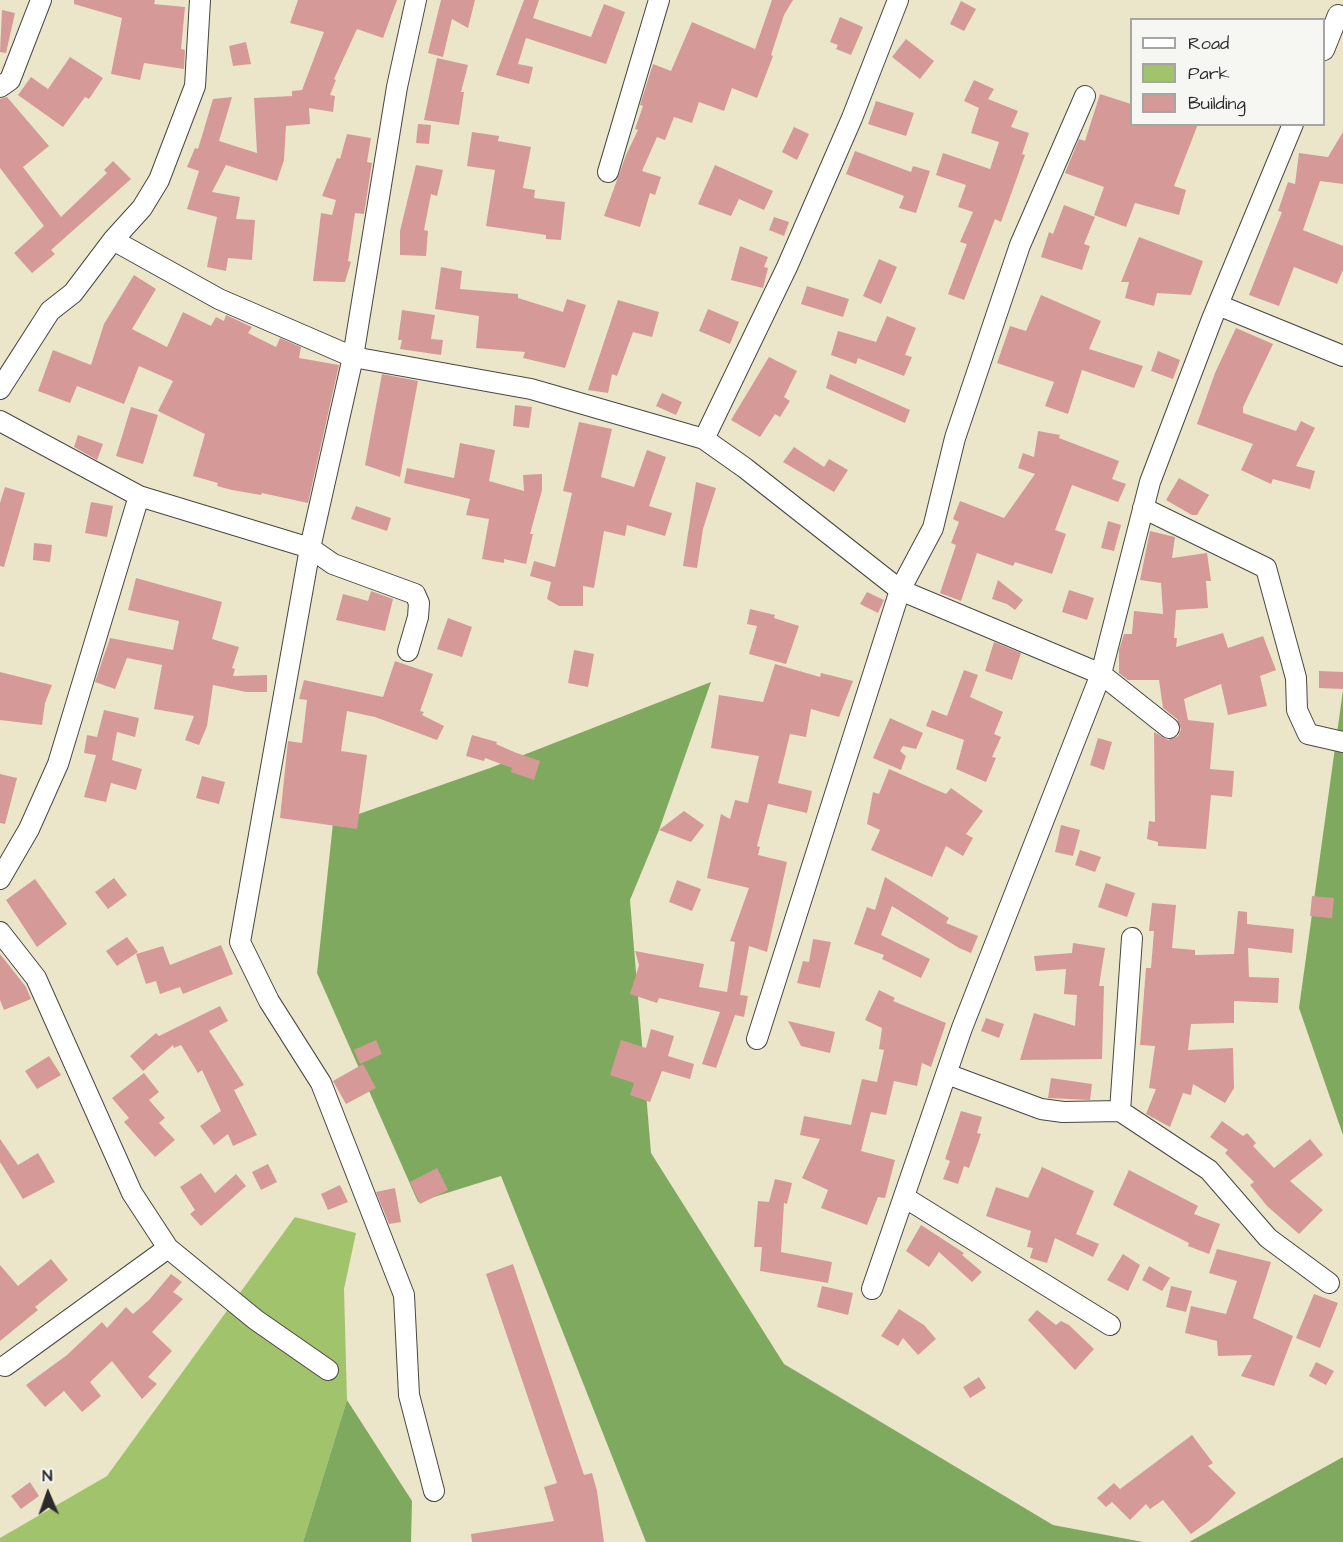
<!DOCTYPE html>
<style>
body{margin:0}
#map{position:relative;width:1343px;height:1542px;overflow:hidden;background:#ebe6ca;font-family:"Architects Daughter",sans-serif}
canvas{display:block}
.legend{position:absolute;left:1130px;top:18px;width:195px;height:108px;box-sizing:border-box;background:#f6f6f2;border:2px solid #a5a5a2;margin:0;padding:8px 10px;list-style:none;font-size:18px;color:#2b2b2b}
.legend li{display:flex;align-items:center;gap:12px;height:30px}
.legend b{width:30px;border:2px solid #a5a5a2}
.north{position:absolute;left:18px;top:1464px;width:60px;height:60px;-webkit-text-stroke:4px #f6f6f2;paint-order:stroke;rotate:358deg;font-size:16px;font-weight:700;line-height:24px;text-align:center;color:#2b2b2b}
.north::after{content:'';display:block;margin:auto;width:21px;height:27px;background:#2b2b2b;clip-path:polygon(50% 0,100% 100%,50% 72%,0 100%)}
</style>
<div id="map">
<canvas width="1343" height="1542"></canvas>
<ul class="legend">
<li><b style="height:8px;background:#fff"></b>Road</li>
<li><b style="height:16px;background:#a1c36c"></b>Park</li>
<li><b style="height:16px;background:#d59a98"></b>Building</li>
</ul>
<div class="north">N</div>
</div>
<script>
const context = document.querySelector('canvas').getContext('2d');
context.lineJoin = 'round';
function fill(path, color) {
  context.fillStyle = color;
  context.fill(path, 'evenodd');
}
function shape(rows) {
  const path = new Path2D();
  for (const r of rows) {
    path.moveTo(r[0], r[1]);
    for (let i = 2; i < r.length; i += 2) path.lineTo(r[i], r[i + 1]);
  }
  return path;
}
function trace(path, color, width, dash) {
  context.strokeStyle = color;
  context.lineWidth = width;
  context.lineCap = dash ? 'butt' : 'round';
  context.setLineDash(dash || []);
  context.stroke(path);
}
const green = shape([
 [295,1217,356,1233,344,1289,347,1400,303,1542,0,1542,0,1538,107,1476]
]);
const forest = shape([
 [711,682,659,830,630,900,651,1153,784,1364,1053,1525,1143,1542,646,1542,501,1176,418,1202,317,973,333,823,490,768],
 [1343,690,1343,1135,1299,1008],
 [347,1400,412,1501,411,1542,303,1542],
 [1343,1457,1343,1542,1189,1542]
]);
const building = shape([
 [74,0,155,0,154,4,185,7,181,49,185,50,184,69,144,63,140,80,111,74,122,18,74,4],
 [298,0,397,0,383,38,357,29,334,79,336,80,330,95,335,96,333,112,309,108,310,124,286,126,284,160,277,181,226,165,212,192,240,197,236,219,255,220,252,260,228,258,226,271,207,267,217,217,187,209,199,171,187,167,195,148,198,149,213,99,232,97,219,141,257,153,254,98,292,96,292,91,302,90,324,32,290,23],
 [441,0,475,0,468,28,452,19,443,57,428,53],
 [524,0,539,0,533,18,591,37,604,4,625,12,606,64,526,38,518,64,533,67,529,84,496,75],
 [772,0,793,0,784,15,771,55,773,56,757,98,732,88,724,111,699,102,692,123,674,117,665,140,657,137,642,171,661,177,655,195,650,193,640,227,604,216,626,155,638,130,635,129,643,106,640,105,653,64,671,71,692,22,755,49],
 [961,1,976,9,964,31,950,24],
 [2,10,15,13,6,53,0,52],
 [840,17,863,27,851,55,836,49,838,45,830,42],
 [906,39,934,61,920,79,892,57],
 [246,42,251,64,233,66,229,46],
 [70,57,103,78,89,99,85,97,63,127,18,95,31,77,48,89],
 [437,58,468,65,461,92,464,92,459,125,424,120],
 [974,80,994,89,988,99,1018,111,1011,127,1029,133,1022,154,1025,155,1001,222,995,219,964,300,948,294,967,244,960,242,973,212,958,207,966,185,936,175,943,153,990,169,999,142,971,133,979,108,964,101],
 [1100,94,1131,104,1131,124,1198,124,1174,186,1186,190,1179,215,1135,203,1126,227,1094,215,1104,187,1065,173,1079,139,1085,141],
 [7,97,49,146,23,167,61,217,107,173,104,170,113,161,131,179,51,250,55,254,32,273,14,253,44,226,0,168,0,99],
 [876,101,914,113,906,136,868,124],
 [418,124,431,125,429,144,416,143],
 [794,127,809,134,797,160,782,152],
 [472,132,499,136,498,141,531,147,523,188,535,190,534,198,565,202,561,240,546,239,546,235,486,226,495,170,467,166],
 [1343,132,1343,184,1320,181,1303,230,1343,246,1343,270,1337,284,1294,267,1279,306,1249,295,1282,212,1278,211,1288,182,1295,184,1299,153,1328,157],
 [347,134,371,138,367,162,372,163,364,214,355,213,348,261,351,262,345,282,313,281,321,213,332,215,336,200,322,196,337,158,340,159],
 [855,151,911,172,913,166,930,171,916,213,899,208,904,196,846,174],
 [416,165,443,170,437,196,431,194,424,230,428,231,426,256,400,255,400,231],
 [715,165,773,191,764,210,739,199,731,216,698,204],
 [1064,205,1095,217,1084,244,1090,246,1082,270,1041,257,1049,232,1053,234],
 [774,217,789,222,784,236,769,230],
 [1139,237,1203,261,1191,295,1157,293,1154,306,1125,298,1129,282,1121,282],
 [740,246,768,257,764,267,768,268,763,288,731,280],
 [879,259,897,267,881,304,863,296],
 [441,267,462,271,460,289,518,294,518,298,563,312,567,299,586,305,565,368,523,358,525,352,476,348,479,316,435,309],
 [134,275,156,289,132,329,167,347,183,312,211,326,216,317,224,321,226,315,252,327,248,333,276,347,280,338,301,347,299,358,339,365,308,503,262,493,261,495,232,490,217,486,218,483,193,476,205,434,158,411,173,381,139,366,124,404,77,386,70,403,38,391,53,350,91,365,104,324],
 [807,286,849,299,843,317,801,304],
 [1041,295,1101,321,1089,349,1143,366,1134,388,1082,370,1068,414,1045,406,1054,382,997,363,1010,326,1026,331],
 [618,300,659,312,652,337,633,332,617,376,612,374,608,393,588,390],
 [708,309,739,322,730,344,699,331],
 [402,310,435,315,431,339,443,340,441,355,400,349,402,340,398,340],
 [887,316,916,328,905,355,912,357,904,376,858,358,856,364,831,355,838,331,876,342],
 [1236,328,1273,344,1243,407,1243,413,1296,431,1301,421,1315,428,1296,466,1315,471,1310,489,1273,479,1271,484,1241,470,1253,444,1197,424,1215,373],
 [1158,351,1180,360,1173,379,1151,371],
 [769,357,797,371,784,397,790,401,780,417,775,414,760,437,731,420],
 [382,374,418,381,400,477,365,465],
 [830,374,910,410,905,423,826,388],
 [662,393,682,402,676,415,656,406],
 [515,405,532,407,529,428,513,426],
 [131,407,158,415,143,464,116,456],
 [579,422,612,429,601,477,634,487,647,450,666,457,649,506,672,513,665,536,627,525,625,536,604,531,594,588,583,586,583,606,559,606,547,599,551,582,530,576,534,561,555,567,572,493,563,491],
 [1038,431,1060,435,1059,438,1119,461,1112,479,1126,484,1118,502,1072,485,1055,530,1066,534,1052,574,1015,562,1013,566,977,553,961,601,940,593,956,545,951,543,959,522,953,519,960,501,1004,518,1035,474,1018,468,1023,453,1034,457],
 [78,435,103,444,97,460,74,447],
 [460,443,495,450,489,481,524,491,523,475,542,474,542,490,530,534,533,534,526,564,504,559,504,563,482,559,489,519,466,515,470,499,404,483,407,468,454,478],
 [794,447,824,467,829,459,848,470,834,492,783,462],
 [1179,478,1209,495,1197,515,1192,515,1166,500],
 [696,482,716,488,703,529,697,568,683,566],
 [5,487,25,493,4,567,0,566,0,503],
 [91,502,113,506,107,537,85,533],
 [356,506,391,518,387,531,351,519],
 [1108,521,1121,525,1114,551,1101,548],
 [1150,531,1175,537,1172,558,1207,553,1211,581,1206,581,1208,608,1176,610,1174,638,1177,638,1176,647,1223,633,1228,648,1263,636,1276,670,1260,676,1267,706,1228,715,1221,684,1184,699,1188,720,1214,723,1210,769,1234,771,1232,797,1211,795,1206,849,1158,846,1158,842,1147,839,1149,821,1155,822,1154,732,1168,740,1178,736,1181,729,1177,719,1163,708,1159,680,1128,680,1119,673,1119,650,1124,634,1132,634,1134,611,1163,614,1161,583,1140,580],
 [34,543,52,545,50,562,33,560],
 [136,578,222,602,212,639,239,647,232,668,235,669,233,676,267,675,267,692,246,692,213,685,207,726,199,745,185,740,194,716,154,709,162,665,127,658,115,689,95,682,110,638,173,650,179,621,128,610],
 [998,580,1023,600,1015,610,1007,604,992,599],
 [1069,590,1094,598,1087,620,1062,612],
 [371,591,393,599,385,631,336,620,343,594,368,601],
 [867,592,884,600,878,613,860,604],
 [750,609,775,615,774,618,799,626,786,664,749,654,757,626,747,624],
 [448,618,472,627,462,657,437,649],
 [994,642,1021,653,1012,680,985,671],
 [574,650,594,654,588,687,568,683],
 [395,661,433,674,420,711,424,712,422,715,444,726,437,740,375,717,347,711,341,751,367,755,357,829,280,818,288,741,302,743,307,700,299,699,304,680,383,697],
 [775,664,820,677,821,673,853,681,839,717,811,709,806,737,790,734,778,783,812,791,807,813,768,804,757,846,760,847,758,855,787,862,767,952,749,946,740,995,748,996,744,1017,735,1015,716,1068,702,1064,720,1012,659,998,657,1003,630,994,639,965,635,951,704,964,699,987,727,992,735,942,730,941,749,888,707,878,721,814,730,819,735,800,748,803,759,756,711,748,719,695,763,702],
 [964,670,978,675,970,697,1003,712,994,734,1001,737,992,757,996,758,986,782,956,769,964,740,926,726,932,710,947,716],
 [1319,671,1343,672,1343,689,1319,688],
 [0,672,52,685,45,703,42,725,0,720],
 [104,710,139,718,135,737,117,732,112,760,142,769,136,790,111,783,106,802,84,797,96,755,84,753,87,735,97,737],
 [890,718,923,733,916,749,903,746,900,751,906,756,901,770,873,758],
 [472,735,497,742,496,744,514,752,540,761,534,780,511,772,512,768,485,758,484,761,466,756],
 [1098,738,1112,742,1104,770,1090,765],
 [889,769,946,794,951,788,983,811,966,834,973,838,963,856,946,846,932,877,871,850,880,830,867,824,873,792,879,794],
 [0,774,17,778,5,824,0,823],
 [202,776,225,782,219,804,196,798],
 [684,811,704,825,691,842,659,830],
 [1061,825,1080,830,1073,856,1055,852],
 [1080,850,1101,857,1095,872,1075,865],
 [885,877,949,918,946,923,978,936,971,953,959,948,892,906,881,935,930,959,921,978,882,959,884,955,854,944,867,907,875,910],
 [114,878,127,895,108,909,95,892],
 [35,879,67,924,37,947,6,900],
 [677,880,701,889,692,911,669,902],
 [1106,883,1135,893,1127,917,1098,907],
 [1312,896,1334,898,1332,918,1310,916],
 [1152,903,1176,905,1172,948,1195,950,1195,955,1234,954,1238,911,1247,912,1247,924,1294,929,1292,953,1248,948,1249,977,1279,978,1278,1003,1234,1001,1234,1023,1191,1024,1188,1050,1233,1048,1234,1088,1225,1103,1193,1084,1191,1095,1183,1093,1170,1127,1146,1114,1156,1089,1149,1088,1155,1046,1140,1045,1146,968,1151,968,1154,931,1149,931],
 [127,937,138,952,117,966,106,951],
 [813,939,831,942,820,988,797,983,803,961,809,962],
 [1073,943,1105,948,1099,986,1104,986,1102,1059,1020,1060,1034,1013,1075,1026,1077,995,1064,994,1066,969,1036,971,1034,956,1072,953],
 [221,945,233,974,183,994,180,987,160,994,156,981,146,984,136,954,163,946,170,965],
 [0,954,26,987,31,999,4,1010,0,1000],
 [879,990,895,998,893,1001,946,1023,931,1067,922,1063,917,1086,894,1081,886,1115,871,1112,861,1151,895,1160,885,1198,878,1197,867,1225,821,1208,828,1190,802,1178,820,1139,800,1135,804,1116,851,1125,862,1079,877,1082,884,1050,879,1049,882,1028,865,1020],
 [220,1006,228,1021,209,1031,244,1085,234,1090,257,1135,233,1146,228,1134,214,1145,200,1126,221,1111,202,1070,198,1073,181,1045,174,1048,173,1045,143,1071,130,1056,156,1033,159,1036],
 [986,1018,1004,1024,999,1038,981,1031],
 [788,1021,835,1032,830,1053,801,1046],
 [651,1029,674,1036,668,1056,694,1064,690,1079,662,1071,650,1102,630,1095,634,1083,610,1075,621,1040,646,1048],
 [376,1040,382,1054,360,1064,354,1050],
 [49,1056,61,1075,37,1089,25,1071],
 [363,1064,376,1088,346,1104,333,1081],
 [144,1073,159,1092,149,1100,165,1118,159,1123,175,1140,155,1157,124,1122,129,1118,112,1098],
 [1051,1078,1092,1084,1090,1100,1048,1098],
 [961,1111,982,1117,977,1133,981,1134,969,1168,964,1166,958,1184,943,1179,950,1161,945,1159],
 [1222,1121,1243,1136,1247,1133,1256,1143,1253,1146,1274,1168,1310,1139,1323,1155,1290,1181,1323,1210,1299,1234,1267,1206,1250,1185,1254,1182,1225,1153,1228,1150,1210,1137],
 [0,1139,18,1165,38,1153,55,1182,23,1199,0,1162],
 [268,1164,277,1182,261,1190,252,1172],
 [1042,1167,1094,1191,1076,1234,1099,1244,1093,1257,1055,1238,1047,1263,1030,1258,1033,1248,1027,1247,1031,1231,986,1216,996,1187,1028,1198],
 [437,1168,448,1190,420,1204,410,1182],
 [1129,1170,1198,1206,1194,1214,1220,1224,1209,1254,1188,1246,1189,1243,1113,1205],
 [201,1173,215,1193,236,1174,246,1186,201,1226,190,1214,195,1210,180,1187],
 [775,1179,792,1183,787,1204,784,1203,781,1252,832,1262,828,1283,760,1271,762,1247,754,1247,758,1201,769,1202],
 [340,1185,348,1202,328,1210,321,1194],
 [395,1188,401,1222,389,1224,376,1192],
 [921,1225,964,1253,962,1255,982,1272,972,1282,939,1252,929,1267,906,1251],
 [1217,1249,1271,1262,1253,1318,1293,1336,1274,1386,1241,1376,1252,1355,1218,1356,1217,1341,1185,1333,1191,1306,1226,1314,1237,1281,1209,1273],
 [1123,1254,1140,1265,1128,1291,1107,1280],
 [51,1259,68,1280,35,1307,38,1310,0,1341,0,1265,18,1286],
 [513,1264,584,1475,592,1473,597,1491,604,1542,472,1542,471,1534,554,1521,544,1487,557,1483,486,1274],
 [1149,1266,1170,1278,1162,1291,1142,1280],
 [171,1274,182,1282,173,1292,183,1299,152,1332,172,1351,148,1377,157,1384,142,1399,112,1361,90,1382,101,1396,82,1412,64,1391,45,1407,26,1385,67,1355,102,1322,107,1328,126,1307,133,1314,149,1300],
 [822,1286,853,1293,848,1315,817,1307],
 [1171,1286,1192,1291,1186,1312,1166,1307],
 [1314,1294,1338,1303,1320,1348,1296,1338],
 [899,1309,924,1325,936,1339,918,1355,903,1338,898,1346,881,1336],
 [1037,1310,1056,1325,1061,1321,1069,1325,1094,1349,1075,1370,1028,1320],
 [1316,1362,1334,1371,1326,1385,1309,1376],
 [979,1377,986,1388,970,1398,963,1387],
 [1192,1435,1213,1463,1208,1466,1236,1493,1209,1521,1191,1534,1163,1500,1150,1509,1146,1504,1130,1520,1112,1502,1106,1507,1097,1498,1114,1483,1120,1489],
 [30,1482,39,1496,21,1509,11,1496]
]);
const minor = shape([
 [416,0,397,87,353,357,310,548,240,942,269,1001,321,1083,404,1295,409,1395,434,1491],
 [1324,50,1338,15],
 [0,87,10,80,41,0],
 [608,172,659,0],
 [113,240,219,299,353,357,531,389,704,439,745,468,900,590,1101,674,1169,728],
 [1218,305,1343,356],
 [0,389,50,311,73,293,113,240,142,208,159,180,195,86,200,0],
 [0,421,139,496,310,548,333,564,415,594,419,603,418,617,408,651],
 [704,439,787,267,852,118,898,0],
 [1143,508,1266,568,1296,678,1297,710,1308,734,1343,742],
 [0,879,29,829,58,764,139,496],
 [0,932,36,978,132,1193,168,1248,256,1320,328,1370],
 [757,1039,900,590,933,528,955,438,1020,245,1085,96],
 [947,1074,1041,1109,1063,1112,1120,1111,1209,1170,1268,1238,1329,1283],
 [1120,1111,1132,938],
 [904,1197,1110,1325],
 [872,1289,962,1028,1101,674,1150,482,1212,319,1293,124],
 [5,1366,168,1248]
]);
fill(green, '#a1c36c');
fill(forest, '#80a960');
fill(building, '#d59a98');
trace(minor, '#484743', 22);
trace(minor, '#fff', 20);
</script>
